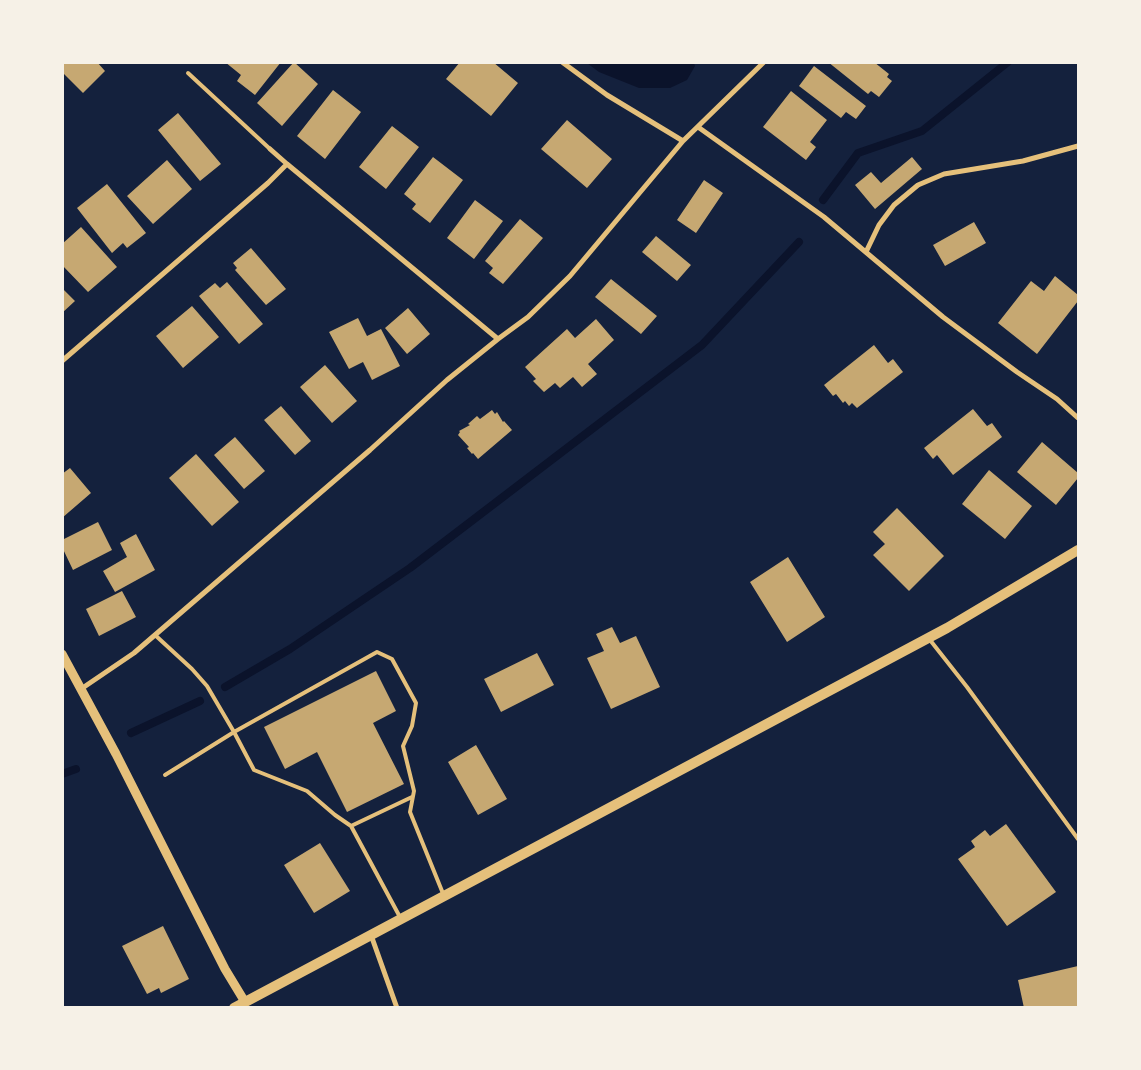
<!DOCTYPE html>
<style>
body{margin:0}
#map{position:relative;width:1141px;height:1070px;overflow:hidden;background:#14213d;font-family:Inter,sans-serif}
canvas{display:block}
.frame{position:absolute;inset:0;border:64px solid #f6f1e7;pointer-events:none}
</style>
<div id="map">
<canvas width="1141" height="1070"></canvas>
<div class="frame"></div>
</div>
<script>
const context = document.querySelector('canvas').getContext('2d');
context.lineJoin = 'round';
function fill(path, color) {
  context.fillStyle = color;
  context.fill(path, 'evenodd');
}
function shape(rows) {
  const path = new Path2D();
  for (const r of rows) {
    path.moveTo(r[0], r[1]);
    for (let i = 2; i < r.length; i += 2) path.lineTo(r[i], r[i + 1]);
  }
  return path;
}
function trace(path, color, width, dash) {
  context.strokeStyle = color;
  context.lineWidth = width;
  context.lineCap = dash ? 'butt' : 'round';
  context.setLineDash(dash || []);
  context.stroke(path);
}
const water = shape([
 [694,63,695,66,687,80,670,88,639,88,599,72,587,63]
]);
const stream = shape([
 [823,200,858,153,922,131,1008,62],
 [225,687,290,649,410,568,702,345,799,242],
 [131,733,200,701],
 [62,774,76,769]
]);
const building = shape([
 [62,62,97,62,105,71,83,93,62,72],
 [225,62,281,62,255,95,237,81,241,75],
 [294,62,318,84,282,126,257,103],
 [460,62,493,62,518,83,491,116,446,79],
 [828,62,874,62,889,74,887,77,892,81,879,97,871,91,868,94],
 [814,66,866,106,856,119,846,112,841,118,799,86],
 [333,90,361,112,325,159,297,136],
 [791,91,827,120,810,142,816,147,806,160,763,127],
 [178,113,221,164,200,181,158,130],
 [567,120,612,159,587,188,541,149],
 [392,126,419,147,386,189,359,167],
 [433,157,463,180,430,223,412,209,416,204,404,194],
 [912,157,922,169,875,209,855,185,871,172,881,183],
 [167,160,192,189,153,224,127,196],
 [704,180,723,193,696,233,677,220],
 [107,184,146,233,127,248,123,243,112,253,77,208],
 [475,200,503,221,474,259,447,238],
 [520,219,543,238,503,284,489,273,493,268,485,261],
 [974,222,986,243,945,266,933,245],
 [81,227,117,267,88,292,62,265,62,244],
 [656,236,691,265,677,281,642,252],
 [251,248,286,289,266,305,235,270,237,268,233,263],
 [1055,276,1078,295,1078,301,1037,354,998,323,1031,281,1044,291],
 [611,279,657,316,641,334,595,297],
 [227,282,263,324,239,344,199,296,215,283,220,288],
 [62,288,75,301,62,313],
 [192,306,219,337,183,368,156,336],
 [408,308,430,334,407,354,385,328],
 [358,318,367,336,381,329,400,366,372,380,363,362,349,369,329,332],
 [596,319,614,340,588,364,597,374,582,387,573,377,560,388,555,383,544,392,533,381,536,379,525,367,567,329,575,338],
 [874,345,888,363,893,359,903,372,857,408,852,403,849,406,845,401,843,403,836,394,833,396,824,385],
 [325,365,357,401,332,423,300,387],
 [281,406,311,441,295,455,264,420],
 [973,409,987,426,992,423,1002,437,953,475,937,455,933,459,924,448],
 [492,410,495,414,497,412,503,422,504,421,512,430,478,459,473,453,472,454,467,448,469,447,458,435,460,432,459,431,470,425,468,424,477,416,480,419],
 [235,437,265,471,244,489,214,455],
 [1042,442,1078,473,1078,478,1056,505,1017,472],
 [196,454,239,502,212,526,169,478],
 [70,468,91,493,62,518,62,474],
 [989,470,1032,506,1005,539,962,504],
 [897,508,944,556,909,591,873,555,885,544,873,532],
 [98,522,112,550,73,570,62,547,62,540],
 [136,534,155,570,115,592,103,571,127,557,120,543],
 [788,557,825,617,787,642,750,582],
 [122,591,136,617,99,636,86,609],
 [612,627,620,643,636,636,660,687,611,709,587,658,604,651,596,634],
 [537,653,554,685,501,712,484,679],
 [376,671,396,711,373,723,404,784,347,812,317,752,285,769,264,727],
 [476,745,507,799,478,815,448,762],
 [1006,824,1056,892,1007,926,958,859,975,847,971,841,985,830,990,836],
 [320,843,350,891,314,913,284,865],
 [163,926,189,979,161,993,159,988,147,994,122,946],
 [1078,966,1078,1008,1024,1008,1018,980]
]);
const service = shape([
 [188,73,270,149],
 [155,635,192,669,207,686,234,732,165,775],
 [930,640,967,687,1078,839],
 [351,826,412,797],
 [401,919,351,826,335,815,307,791,254,770,234,732,377,652,392,659,416,703,412,726,403,746,414,791,410,812,444,896]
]);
const minor = shape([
 [562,62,607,95,683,141],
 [698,127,824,217,943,317,1017,372,1057,399,1078,418],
 [270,149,287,164,498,339],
 [866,252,879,225,894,205,918,185,944,174,1023,161,1078,146],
 [62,361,268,183,287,164],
 [81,689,134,653,370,450,447,380,498,339,528,317,570,276,683,141,764,62],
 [371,935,397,1008]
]);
const tertiary = shape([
 [62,654,116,754,225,969,245,1002]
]);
const secondary = shape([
 [234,1008,947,628,1078,550]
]);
fill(water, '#0b132b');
trace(stream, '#0b132b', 8);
fill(building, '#c6a872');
trace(service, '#e5c07b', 4);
trace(minor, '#e5c07b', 5);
trace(tertiary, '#e5c07b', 9);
trace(secondary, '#e5c07b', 10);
</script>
